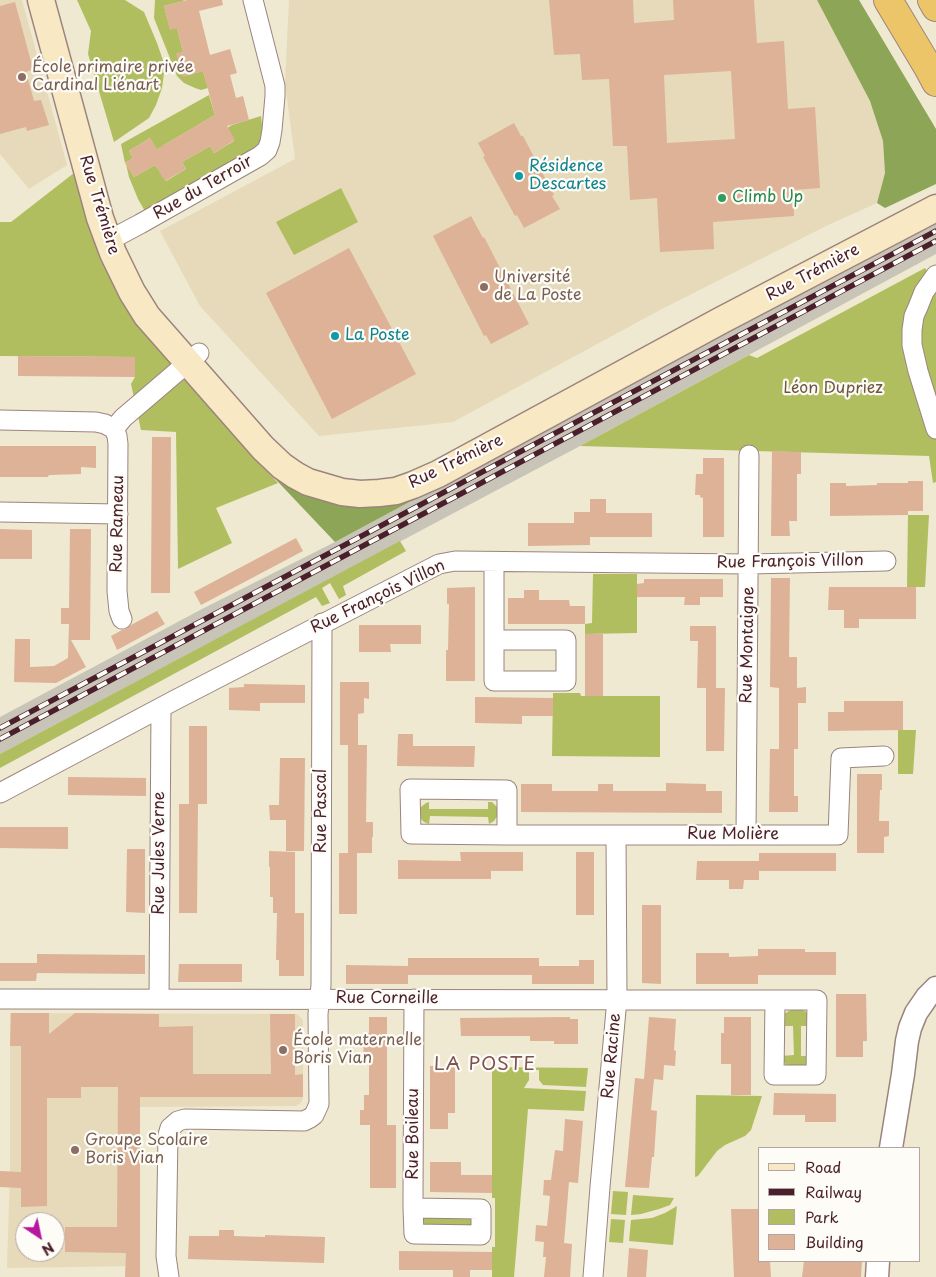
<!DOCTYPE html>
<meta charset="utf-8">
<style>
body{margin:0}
#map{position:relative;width:936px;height:1277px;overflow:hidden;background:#eee9d0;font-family:"Playpen Sans",sans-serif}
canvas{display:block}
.legend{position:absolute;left:758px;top:1147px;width:162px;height:115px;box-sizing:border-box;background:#fdfcf7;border:1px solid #b5a4a5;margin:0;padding:6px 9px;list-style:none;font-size:15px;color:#4a1f2b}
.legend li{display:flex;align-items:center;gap:10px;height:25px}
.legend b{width:25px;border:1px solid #b5a4a5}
.north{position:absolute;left:15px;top:1212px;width:50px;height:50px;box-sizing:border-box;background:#fdfcf7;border:1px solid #b5a4a5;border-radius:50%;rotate:146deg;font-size:14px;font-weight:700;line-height:20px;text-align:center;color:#4a1f2b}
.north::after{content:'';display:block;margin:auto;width:18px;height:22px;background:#b5179e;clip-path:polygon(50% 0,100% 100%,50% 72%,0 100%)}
</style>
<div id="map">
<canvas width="936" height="1277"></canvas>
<ul class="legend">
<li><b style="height:6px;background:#f8e8c3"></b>Road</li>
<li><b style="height:6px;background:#4a1f2b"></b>Railway</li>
<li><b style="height:14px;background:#b0be60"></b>Park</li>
<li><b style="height:14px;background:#ddb296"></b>Building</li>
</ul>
<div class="north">N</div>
</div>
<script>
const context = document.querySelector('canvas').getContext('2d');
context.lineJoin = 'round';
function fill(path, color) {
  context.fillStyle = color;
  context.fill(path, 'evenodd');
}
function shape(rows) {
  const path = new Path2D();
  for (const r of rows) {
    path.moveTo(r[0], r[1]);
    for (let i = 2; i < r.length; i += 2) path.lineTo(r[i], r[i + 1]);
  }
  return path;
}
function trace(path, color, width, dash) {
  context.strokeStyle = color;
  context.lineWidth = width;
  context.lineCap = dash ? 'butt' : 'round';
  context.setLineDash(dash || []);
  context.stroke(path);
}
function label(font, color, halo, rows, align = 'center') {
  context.font = font + ' "Playpen Sans",sans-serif';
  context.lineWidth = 4.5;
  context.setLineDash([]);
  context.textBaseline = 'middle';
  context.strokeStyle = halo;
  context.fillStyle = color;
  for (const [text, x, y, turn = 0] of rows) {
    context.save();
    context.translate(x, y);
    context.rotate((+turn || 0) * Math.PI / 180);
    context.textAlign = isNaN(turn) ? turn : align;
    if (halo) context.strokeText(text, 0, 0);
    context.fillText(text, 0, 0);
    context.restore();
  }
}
const built = shape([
 [0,0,22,0,67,165,29,189,0,154],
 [289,0,817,0,870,101,883,141,885,173,877,203,826,226,660,310,453,422,319,436,200,306,160,231,295,159,285,83],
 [10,1013,297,1014,303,1020,303,1097,301,1103,296,1106,140,1107,139,1266,7,1268,10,1171],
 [25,1222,55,1222,55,1252,25,1252]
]);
const industrial = shape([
 [936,220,936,254,580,446,0,754,0,717,202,609,335,542,675,359]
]);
const green = shape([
 [77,0,125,0,144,12,157,43,165,66,162,88,156,105,149,118,114,142,88,54,91,31],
 [155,0,183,0,184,1,164,6,170,29,177,28,183,52,177,54,183,76,203,71,208,88,201,90,195,88,184,83,177,76,154,18],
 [209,95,215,115,164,145,158,152,150,138,129,151,133,158,125,163,121,144],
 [261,116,264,143,146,213,138,199,129,177,126,164,134,177,155,165,166,181,186,169,182,162,210,146,214,153,234,141,227,128,232,125],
 [74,173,77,175,96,245,111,280,120,297,248,450,278,483,216,508,232,543,178,569,176,432,141,430,131,384,135,377,135,357,0,356,0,222,11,222],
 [341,188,358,222,294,255,276,222],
 [925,268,936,284,936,482,933,483,929,456,580,446,749,355,757,358],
 [908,515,929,515,925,587,907,587],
 [400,541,406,551,343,586,346,595,339,599,330,583,322,588,330,603,322,606,316,597,0,768,0,754],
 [593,574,637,574,637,633,585,634,585,624,592,623],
 [553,693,580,693,581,696,660,696,660,757,552,756],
 [898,730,916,730,913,774,898,774],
 [429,802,429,809,488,809,488,802,492,802,497,807,498,815,494,821,489,824,488,817,430,816,429,824,424,822,421,819,419,814,421,807,426,803],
 [794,1008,800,1008,809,1014,813,1026,801,1026,801,1056,813,1056,811,1061,805,1068,787,1066,784,1062,781,1056,794,1055,793,1026,781,1026,782,1018,784,1014],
 [492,1067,588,1068,586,1087,543,1085,539,1080,539,1070,529,1070,529,1080,524,1088,586,1091,584,1111,528,1109,514,1277,492,1277,492,1247,495,1247,495,1198,492,1198],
 [696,1095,762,1096,751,1130,745,1136,725,1145,717,1151,698,1176,695,1177],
 [613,1191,628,1192,626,1215,611,1214],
 [633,1195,674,1198,670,1205,659,1209,641,1214,631,1215],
 [677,1206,673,1245,629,1241,631,1220,652,1218,665,1213],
 [422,1216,473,1217,474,1227,424,1228,420,1218],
 [611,1219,625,1220,623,1243,609,1242]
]);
const forest = shape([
 [817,0,859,0,936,129,936,184,885,208,877,203,885,173,883,141,870,101],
 [267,461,282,474,428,492,335,542,262,465]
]);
const building = shape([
 [187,0,222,0,223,5,199,11,210,55,230,49,237,73,230,75,236,98,243,96,249,120,227,126,235,140,214,153,210,146,182,162,186,169,165,181,155,165,134,177,125,163,133,158,129,151,150,138,157,149,215,115,203,71,183,77,176,53,183,52,177,28,170,30,164,6],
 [549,0,633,0,634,23,674,20,673,0,754,0,757,43,784,41,788,109,815,107,820,188,793,190,794,216,713,222,714,249,660,252,657,198,630,200,627,146,613,146,609,79,582,80,580,54,554,55],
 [731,71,735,139,667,143,664,75],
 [15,2,33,69,26,72,34,101,41,100,49,125,27,131,26,127,0,134,0,6],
 [514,123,521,136,523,136,554,195,552,196,560,209,524,228,517,215,515,216,483,157,485,156,478,143],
 [471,216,483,238,484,237,529,324,491,344,486,335,484,336,433,236],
 [349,248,416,374,332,419,266,293],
 [18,356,135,357,135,377,18,376],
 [152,437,171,437,170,593,151,593],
 [0,446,96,446,96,468,81,467,81,474,50,475,48,476,48,477,0,477],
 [772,451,801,452,801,474,797,474,797,521,789,521,790,536,771,536],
 [703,458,724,458,724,537,703,537,703,498,700,497,700,495,695,495,696,474,703,474],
 [908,481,923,481,923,511,908,511,908,515,830,516,830,483,846,483,846,486,877,485,877,483,908,483],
 [590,499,606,499,606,513,652,513,652,537,590,537,590,545,528,546,528,523,574,523,574,512,590,512],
 [0,529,32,530,32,559,0,559],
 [70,529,91,529,90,640,71,640,86,667,56,683,14,682,15,639,30,639,30,667,54,666,68,658,69,624,61,624,61,608,69,608],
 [296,538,303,551,201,605,194,592],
 [771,578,790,578,789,657,797,657,797,688,806,687,806,703,798,703,798,749,794,749,794,796,798,796,798,812,769,812,770,749,779,749,779,688,770,687],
 [644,579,723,579,723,597,700,597,700,605,684,605,685,597,637,597,637,584,644,583],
 [475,587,475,681,446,681,446,650,448,650,449,604,447,604,447,588],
 [829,587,916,587,916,619,859,619,859,628,844,628,844,610,828,610],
 [524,590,539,590,539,600,569,600,570,606,585,606,585,624,508,624,508,598,524,598],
 [157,611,165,624,117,650,111,636,122,630,126,629,131,625],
 [359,625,421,625,421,644,390,644,391,652,359,652],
 [690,626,716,626,716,688,697,688,698,641,690,641],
 [585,634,603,634,603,696,585,696],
 [340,682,369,682,369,699,364,698,364,713,358,714,358,745,367,745,366,822,373,822,373,837,372,837,372,853,357,853,357,914,339,914,339,853,348,853,348,745,340,745],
 [244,684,305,685,305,703,260,703,260,711,229,710,229,688,244,687],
 [706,688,725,688,724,751,706,751],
 [475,697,553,698,553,716,522,716,522,724,475,723],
 [844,701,903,701,903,730,828,731,828,712,844,712],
 [189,726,207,726,207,804,198,804,197,913,179,913,179,804,189,804],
 [398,734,413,734,413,746,475,746,474,767,397,766],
 [280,758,305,758,304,851,286,851,286,820,270,820,269,805,279,805],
 [857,774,882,774,882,790,880,790,879,821,889,821,889,836,884,837,884,853,857,853],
 [68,777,146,778,146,796,68,795],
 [666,783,706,784,706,791,722,791,722,813,521,812,521,784,552,784,552,791,598,791,598,784,613,784,613,791,666,791],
 [0,827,68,827,68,849,0,848],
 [127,849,145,849,145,913,126,912],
 [269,851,295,852,295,913,304,913,304,976,279,976,279,960,276,960,277,913,273,913,273,897,270,897,270,867,269,867],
 [460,852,523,852,523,871,491,871,491,879,398,879,398,860,461,861],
 [576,852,594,852,594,915,576,915],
 [759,853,836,853,836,871,759,871],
 [697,861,759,861,759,880,744,880,743,889,729,889,729,880,696,880],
 [642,905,661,905,661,984,642,983],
 [758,949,805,949,805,952,836,952,836,975,758,975,758,984,696,984,696,953,729,953,729,957,758,956],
 [37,954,145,955,145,974,37,973,36,981,0,981,0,963,37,963],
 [408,958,539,958,539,966,579,966,579,960,594,960,594,984,532,984,532,975,408,975,408,984,346,984,346,965,408,966],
 [179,964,242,964,242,982,178,982],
 [836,994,866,994,867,1041,863,1041,863,1057,836,1057],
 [11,1013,49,1013,49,1034,75,1013,159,1014,159,1027,193,1026,193,1074,271,1074,270,1014,295,1014,295,1075,303,1074,303,1097,140,1097,140,1277,125,1277,126,1253,65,1252,65,1227,117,1227,118,1087,81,1087,81,1098,47,1098,47,1206,21,1207,21,1188,0,1187,0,1171,21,1172,21,1046,10,1046],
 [369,1017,387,1017,387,1125,396,1125,396,1188,370,1188,370,1125,360,1125,360,1110,364,1110,364,1095,369,1095,369,1064,363,1064,364,1033,369,1033],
 [570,1017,570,1019,578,1019,578,1044,554,1044,554,1041,530,1041,530,1036,461,1036,460,1018],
 [649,1017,676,1019,674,1050,676,1051,675,1066,664,1065,663,1080,654,1079,651,1110,657,1111,654,1157,652,1157,649,1188,625,1187,635,1078,644,1079],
 [724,1017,751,1017,751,1095,731,1095,731,1064,721,1064,721,1033,724,1033],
 [430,1066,455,1066,455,1113,448,1113,448,1129,430,1129],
 [774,1093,836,1094,836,1122,805,1122,805,1115,773,1115],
 [565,1119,583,1121,578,1183,569,1182,564,1243,572,1244,570,1277,544,1277,546,1257,543,1257,544,1242,535,1241,536,1225,547,1226,550,1196,543,1195,544,1180,551,1180,555,1150,563,1151],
 [430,1162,461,1162,461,1175,492,1175,492,1193,430,1192],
 [731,1209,760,1209,760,1261,770,1261,771,1277,734,1277],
 [219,1230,234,1230,234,1236,265,1237,265,1235,325,1237,324,1263,188,1259,189,1236,219,1236],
 [629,1248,648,1250,646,1277,627,1277],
 [399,1251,492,1252,492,1270,470,1270,470,1277,453,1277,453,1270,399,1270],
 [804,1261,862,1261,861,1277,802,1277]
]);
const minor = shape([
 [108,241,140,224,260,156,267,150,270,142,272,130,275,96,275,86,253,0],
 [936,275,924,292,918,307,914,316,912,330,912,345,918,371,936,429],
 [0,420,96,422,105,424,114,429,117,436,118,444,117,591,119,611,122,619],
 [114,429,123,418,199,353],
 [0,512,118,514],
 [494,640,566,640,566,681,494,681,494,562],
 [0,793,175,700,439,564,455,561,749,564,886,561],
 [507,835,411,834,410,789,507,790,507,835,838,835,841,758,884,756],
 [746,835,749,455],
 [0,999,817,1000,816,1075,774,1075,775,1000],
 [159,999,161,708],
 [413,1208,481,1209,481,1235,414,1234,413,1208,413,1196,414,999],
 [169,1277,166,1256,168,1135,170,1128,178,1121,185,1119,304,1121,310,1118,314,1115,319,1104,318,1014,321,985,322,623],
 [593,1277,600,1187,617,999,616,835]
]);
const tertiary = shape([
 [891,1148,903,1074,907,1041,910,1028,916,1013,927,997,936,988],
 [877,1277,878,1261]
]);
const secondary = shape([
 [41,0,100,218,113,253,132,292,147,316,263,448,282,466,295,475,308,482,342,492,360,494,379,493,396,491,413,485,438,474,720,321,936,208]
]);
const trunk = shape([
 [888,0,928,67,936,82],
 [932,0,936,7]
]);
const rail = shape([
 [0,728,936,231],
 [0,739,936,241]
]);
const markers = [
 [22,77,5,"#8d6e63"],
 [519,176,5,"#0f9aa8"],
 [722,198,5,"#2e9e5b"],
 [484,287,5,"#8d6e63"],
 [335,336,5,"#0f9aa8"],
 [283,1050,5,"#8d6e63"],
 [75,1150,5,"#8d6e63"]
];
const educationNames = [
 ["École primaire privée",32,68],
 ["Cardinal Liénart",32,86],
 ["Université",494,278],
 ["de La Poste",494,296],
 ["École maternelle",293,1041],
 ["Boris Vian",293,1059],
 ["Groupe Scolaire",85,1141],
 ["Boris Vian",85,1159]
];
const cultureNames = [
 ["Résidence",529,167],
 ["Descartes",529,185],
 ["La Poste",345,336]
];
const streetNames = [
 ["Rue du Terroir",203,188,-30],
 ["Rue Trémière",99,205,73],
 ["Rue Trémière",813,273,-28],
 ["Rue Trémière",456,462,-26],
 ["Rue Rameau",118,524,-89],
 ["Rue François Villon",790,562,-1],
 ["Rue François Villon",378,597,-26],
 ["Rue Montaigne",748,645,-89],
 ["Rue Pascal",322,811,-90],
 ["Rue Molière",733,835],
 ["Rue Jules Verne",160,853,-90],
 ["Rue Corneille",387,999],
 ["Rue Racine",612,1056,-85],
 ["Rue Boileau",414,1134,-90]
];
const leisureNames = [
 ["Climb Up",732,198]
];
const parkNames = [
 ["Léon Dupriez",833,389]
];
const quarterNames = [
 ["LA POSTE",485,1065]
];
fill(built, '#e6daba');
fill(industrial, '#c8c4b8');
fill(green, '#b0be60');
fill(forest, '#8ca556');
fill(building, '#ddb296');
trace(minor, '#9c847e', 21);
trace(tertiary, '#9c847e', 25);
trace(secondary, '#9c847e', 29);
trace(trunk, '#9c847e', 30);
trace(minor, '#fff', 19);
trace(tertiary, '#fff', 22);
trace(secondary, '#f8e8c3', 26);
trace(trunk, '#edc569', 28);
trace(rail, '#4a1f2b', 5.5);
trace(rail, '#fdfcf7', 4, [11]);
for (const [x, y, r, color] of markers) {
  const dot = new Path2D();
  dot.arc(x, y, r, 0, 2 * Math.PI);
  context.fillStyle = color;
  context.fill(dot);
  trace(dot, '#fdfcf7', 2);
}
label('16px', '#785e54', '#fdfcf7', educationNames, 'left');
label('16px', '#0d838f', '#fdfcf7', cultureNames, 'left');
label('16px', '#4a1f2b', '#fdfcf7', streetNames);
label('16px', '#27864d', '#fdfcf7', leisureNames, 'left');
label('16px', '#6e573e', '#fdfcf7', parkNames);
context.letterSpacing = '1px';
label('19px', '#7d5250', '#fdfcf7', quarterNames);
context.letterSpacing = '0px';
</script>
